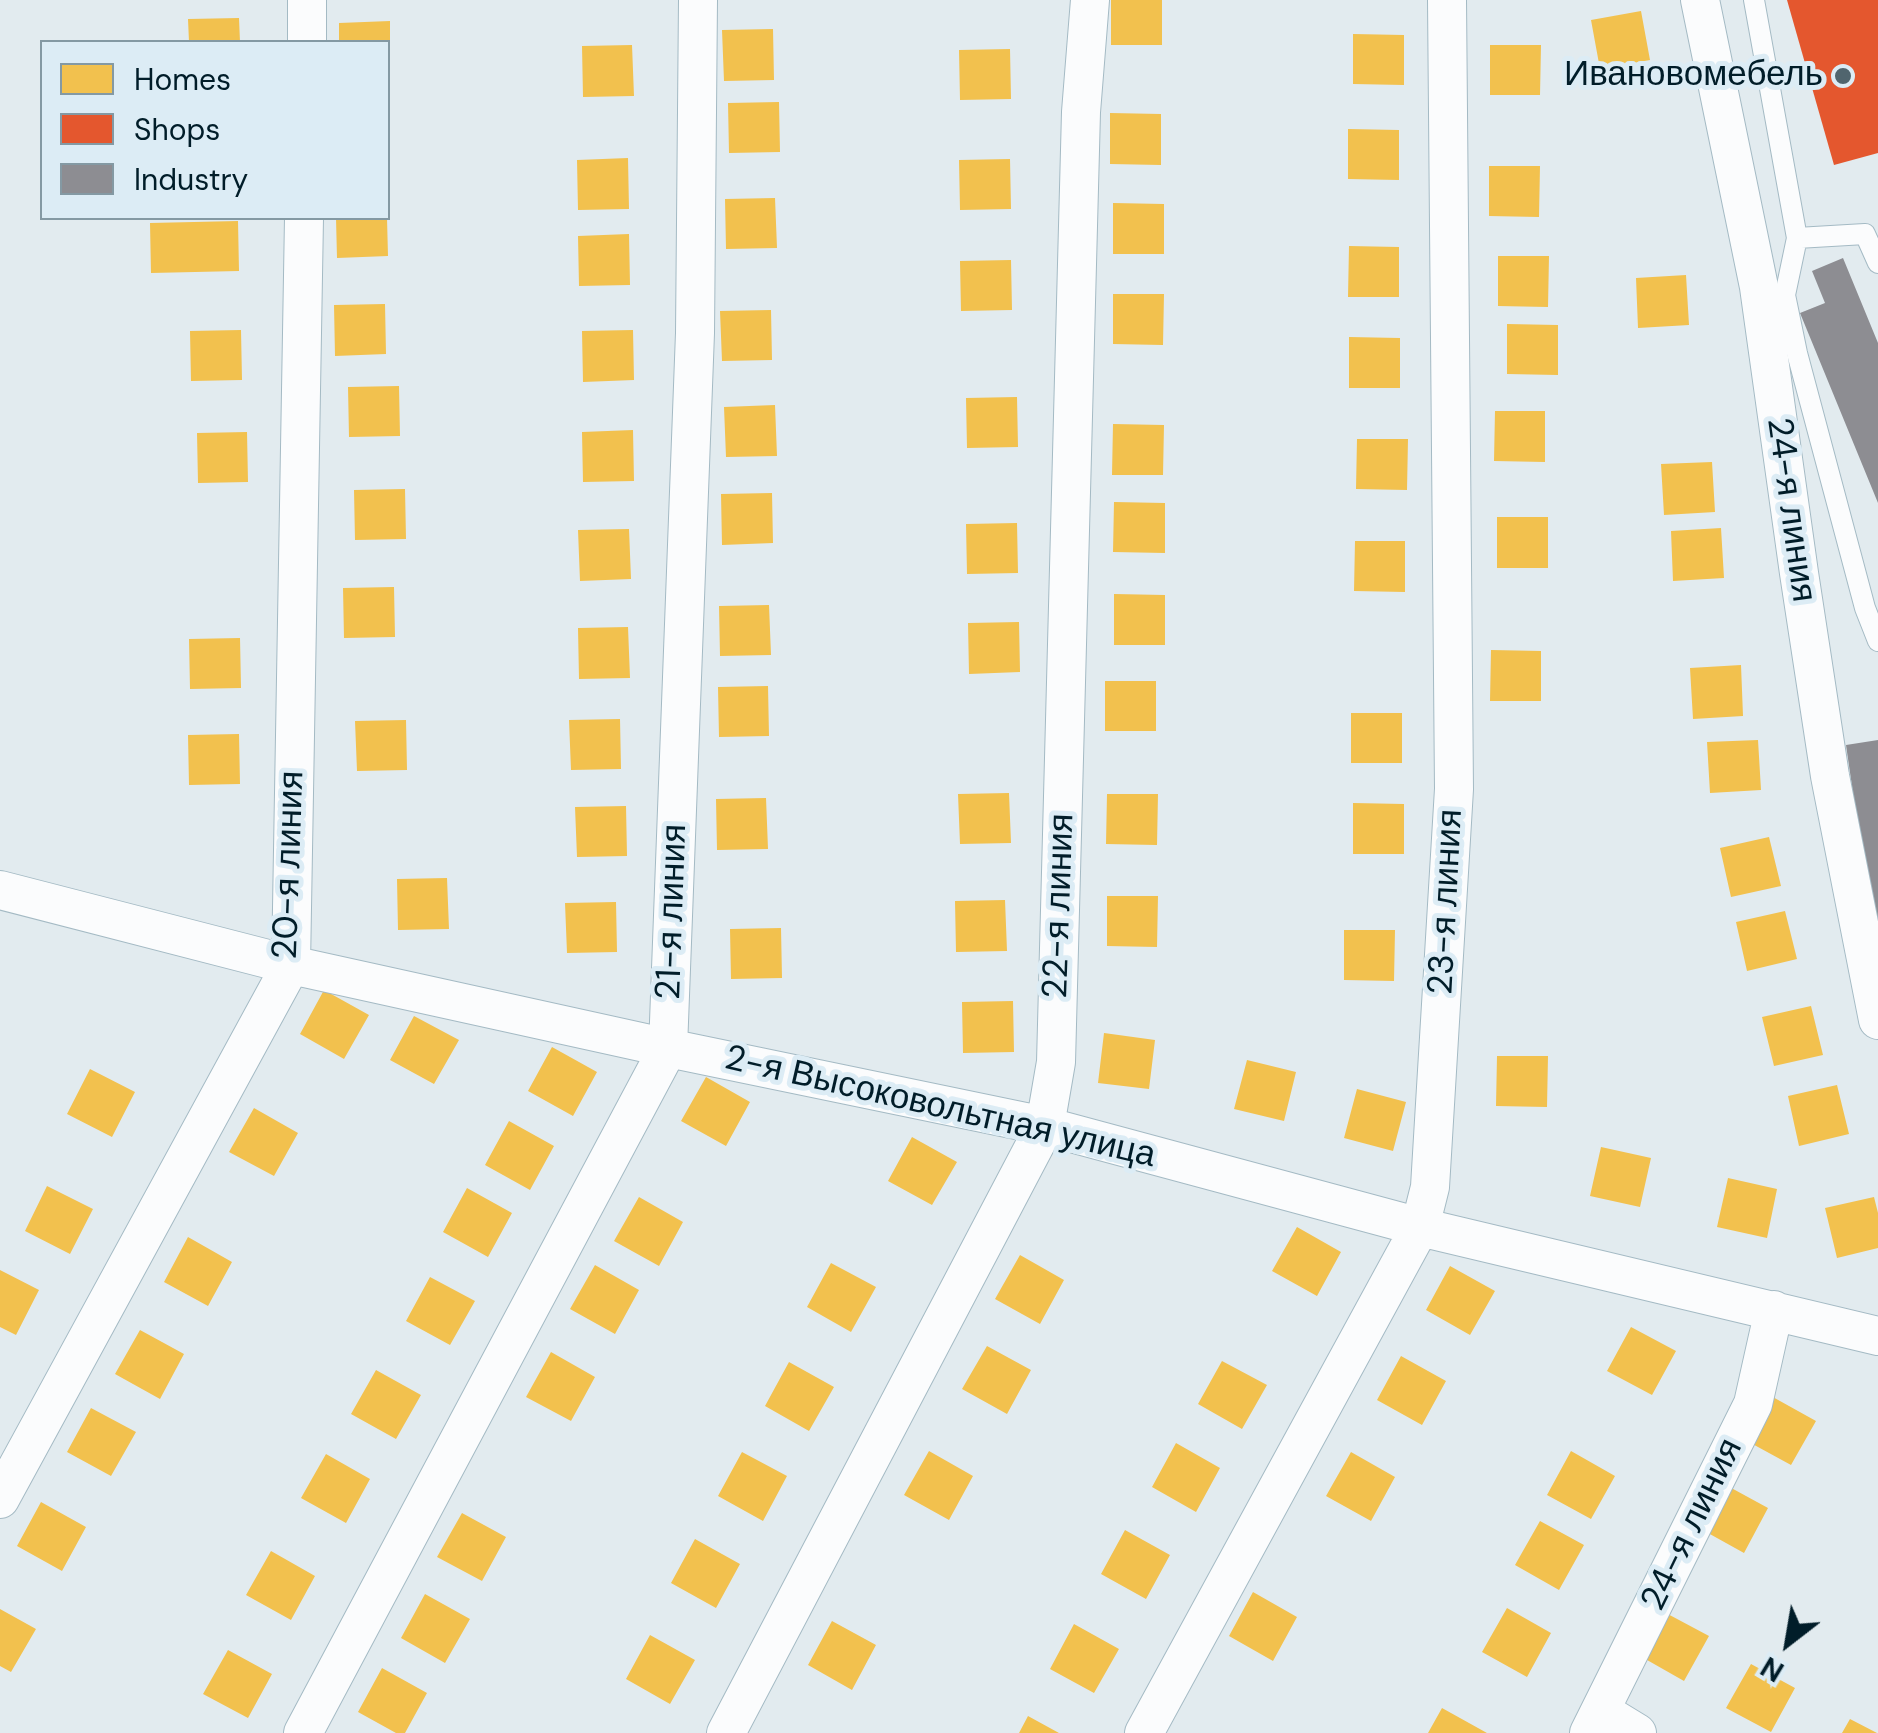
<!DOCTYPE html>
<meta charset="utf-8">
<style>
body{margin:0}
#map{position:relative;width:1878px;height:1733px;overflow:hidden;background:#e2ebef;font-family:"DM Sans",sans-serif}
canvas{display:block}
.legend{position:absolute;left:40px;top:40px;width:350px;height:180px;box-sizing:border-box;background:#dcecf5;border:2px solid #8499a3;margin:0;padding:12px 18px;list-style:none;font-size:30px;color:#011d29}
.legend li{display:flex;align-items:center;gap:20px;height:50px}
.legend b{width:50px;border:2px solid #8499a3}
.north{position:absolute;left:1738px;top:1593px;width:100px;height:100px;-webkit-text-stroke:8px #dcecf5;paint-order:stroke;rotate:211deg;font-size:28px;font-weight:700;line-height:40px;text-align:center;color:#011d29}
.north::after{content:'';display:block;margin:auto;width:35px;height:45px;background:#011d29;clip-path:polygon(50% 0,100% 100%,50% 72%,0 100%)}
</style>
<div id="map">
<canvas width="1878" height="1733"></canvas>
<ul class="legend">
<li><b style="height:28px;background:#f2c14e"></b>Homes</li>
<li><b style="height:28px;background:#e4572e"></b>Shops</li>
<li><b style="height:28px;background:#8d8d92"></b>Industry</li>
</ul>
<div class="north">N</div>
</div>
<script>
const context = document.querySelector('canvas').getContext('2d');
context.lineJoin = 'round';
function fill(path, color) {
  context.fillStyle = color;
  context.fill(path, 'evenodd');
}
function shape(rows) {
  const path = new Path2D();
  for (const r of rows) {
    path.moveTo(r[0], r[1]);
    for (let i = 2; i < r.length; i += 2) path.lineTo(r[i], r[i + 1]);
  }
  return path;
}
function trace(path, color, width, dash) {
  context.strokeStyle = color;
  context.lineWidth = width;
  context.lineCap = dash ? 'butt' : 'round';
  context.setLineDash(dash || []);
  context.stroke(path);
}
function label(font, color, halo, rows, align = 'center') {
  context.font = font + ' "DM Sans",sans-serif';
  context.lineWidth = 10;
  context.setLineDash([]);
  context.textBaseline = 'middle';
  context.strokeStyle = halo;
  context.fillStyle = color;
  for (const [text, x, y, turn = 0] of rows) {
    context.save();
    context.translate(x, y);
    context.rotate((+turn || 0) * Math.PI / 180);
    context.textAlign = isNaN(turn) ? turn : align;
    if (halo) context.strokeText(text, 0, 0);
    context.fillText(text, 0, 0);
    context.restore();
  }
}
const homes = shape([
 [1111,0,1162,0,1162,45,1111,45],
 [1641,11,1650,60,1600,69,1591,20],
 [239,18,240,42,189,42,188,19],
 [390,21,390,42,339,42,339,23],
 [773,29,774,80,724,81,722,30],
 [1353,34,1404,35,1404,85,1353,84],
 [632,45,634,96,583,97,582,46],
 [1490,45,1541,45,1540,95,1490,95],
 [1010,49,1011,99,960,100,959,50],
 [779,102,780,152,729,153,728,103],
 [1110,113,1161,114,1161,165,1110,164],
 [1348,129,1399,130,1399,180,1348,179],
 [628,158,629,209,578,210,577,160],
 [1010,159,1011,209,960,210,959,160],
 [1489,166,1540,166,1539,217,1489,216],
 [775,198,777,248,726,249,725,199],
 [1113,203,1164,204,1164,254,1113,254],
 [336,218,387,218,388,256,337,258],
 [238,221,239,271,151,273,150,223],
 [629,234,630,285,579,286,578,236],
 [1349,246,1399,247,1399,297,1348,297],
 [1498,256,1549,256,1548,307,1498,306],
 [1011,260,1012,310,961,311,960,261],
 [1686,275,1689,325,1638,328,1636,278],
 [1113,294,1164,294,1163,345,1113,344],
 [385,304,386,354,335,356,334,305],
 [771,310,772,360,722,361,720,311],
 [1507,324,1558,325,1558,375,1507,374],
 [241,330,242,380,191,381,190,331],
 [633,330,634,380,583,382,582,331],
 [1349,337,1400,338,1400,388,1349,388],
 [399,386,400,436,349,437,348,387],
 [1017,397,1018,447,967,448,966,398],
 [775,405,777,456,726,457,724,407],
 [1495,411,1545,411,1545,462,1494,461],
 [1113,424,1164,425,1163,475,1112,475],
 [633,430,634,481,583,482,582,432],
 [247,432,248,482,198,483,197,433],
 [1357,439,1408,439,1407,490,1356,489],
 [1712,462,1715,512,1664,515,1661,464],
 [405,489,406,539,355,540,354,490],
 [772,493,773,543,722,545,721,494],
 [1114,502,1165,503,1165,553,1113,552],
 [1497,517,1548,517,1548,568,1497,568],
 [1017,523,1018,573,967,574,966,524],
 [1721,528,1724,578,1673,581,1671,531],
 [629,529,631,579,580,581,578,530],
 [1355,541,1405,541,1405,592,1354,591],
 [394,587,395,637,344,638,343,588],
 [1114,594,1165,595,1165,645,1114,645],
 [769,605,771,655,720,656,719,606],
 [1019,622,1020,672,969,674,968,623],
 [628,627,630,678,579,679,578,628],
 [240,638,241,688,190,689,189,639],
 [1491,650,1541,651,1541,701,1490,701],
 [1741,665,1743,716,1693,719,1690,668],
 [1105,681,1156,681,1156,731,1105,731],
 [768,686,769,736,719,737,718,687],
 [1351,713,1402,713,1402,763,1351,763],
 [620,719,621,769,571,770,569,720],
 [406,720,407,770,357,771,355,721],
 [239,734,240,784,189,785,188,735],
 [1758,740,1761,790,1710,793,1707,742],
 [1009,793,1011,843,960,844,958,794],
 [1107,794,1158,794,1157,845,1106,844],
 [766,798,768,849,717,850,716,799],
 [1353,803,1404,804,1404,854,1353,854],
 [626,806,627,856,577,857,575,807],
 [1769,837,1781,886,1731,897,1720,848],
 [447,878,449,929,398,930,397,879],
 [1107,896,1158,896,1157,947,1107,946],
 [1005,900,1007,951,956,952,955,901],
 [616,902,617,952,567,953,565,903],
 [1785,911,1797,959,1747,971,1736,922],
 [781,928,782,978,731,979,730,929],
 [1344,930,1395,930,1394,981,1344,980],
 [324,990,369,1015,344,1059,300,1034],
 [1013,1001,1014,1052,963,1053,962,1002],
 [1811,1006,1823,1055,1774,1066,1762,1017],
 [414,1016,459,1040,434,1084,390,1060],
 [1104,1033,1155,1040,1149,1089,1098,1083],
 [552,1047,597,1072,573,1116,528,1091],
 [1497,1056,1548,1056,1547,1107,1496,1106],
 [1247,1060,1296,1072,1284,1121,1234,1109],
 [90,1069,135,1092,112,1137,67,1114],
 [706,1077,750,1102,726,1146,681,1121],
 [1837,1085,1849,1134,1799,1146,1788,1096],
 [1357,1089,1406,1102,1393,1151,1344,1138],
 [254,1108,298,1133,274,1176,229,1152],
 [509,1121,554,1146,530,1190,485,1165],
 [912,1137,957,1162,932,1205,888,1181],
 [1601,1147,1651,1158,1640,1207,1590,1196],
 [1728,1178,1777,1189,1767,1238,1717,1227],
 [47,1186,93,1209,70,1254,25,1231],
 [467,1188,512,1213,488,1257,443,1232],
 [639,1197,683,1222,659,1266,614,1241],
 [1874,1197,1878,1213,1878,1248,1837,1258,1825,1208],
 [1297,1227,1341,1252,1317,1296,1272,1271],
 [188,1237,232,1262,208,1306,164,1282],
 [1020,1255,1064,1280,1040,1324,995,1299],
 [831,1263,876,1287,851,1332,807,1307],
 [595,1265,639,1290,615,1334,570,1309],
 [1450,1266,1495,1291,1470,1335,1426,1310],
 [0,1270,39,1290,16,1335,0,1327],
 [430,1277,475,1301,450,1345,406,1321],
 [1631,1327,1676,1351,1652,1395,1607,1371],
 [140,1330,184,1354,160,1399,115,1374],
 [987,1346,1031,1370,1007,1414,962,1389],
 [551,1352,595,1377,571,1421,526,1397],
 [1401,1356,1446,1381,1422,1425,1377,1400],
 [1222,1361,1267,1385,1242,1429,1198,1404],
 [789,1362,834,1387,809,1431,765,1406],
 [376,1370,421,1395,396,1439,351,1414],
 [1771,1396,1816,1421,1791,1465,1747,1441],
 [91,1408,136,1432,111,1476,67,1452],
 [1176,1443,1220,1468,1196,1512,1152,1487],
 [929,1451,973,1476,949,1520,904,1495],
 [1571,1451,1615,1476,1591,1519,1547,1495],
 [742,1452,787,1476,763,1521,718,1496],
 [1351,1452,1395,1477,1371,1521,1326,1496],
 [326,1454,370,1479,346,1523,301,1498],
 [1724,1484,1768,1508,1744,1553,1699,1528],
 [41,1502,86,1527,62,1571,17,1546],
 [462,1513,506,1537,482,1581,437,1557],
 [1540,1521,1584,1545,1559,1590,1515,1565],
 [1125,1530,1170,1555,1146,1599,1101,1574],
 [695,1539,740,1564,716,1608,671,1583],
 [271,1551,315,1576,291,1620,246,1595],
 [1253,1592,1297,1617,1273,1661,1229,1636],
 [425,1594,470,1619,445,1663,401,1638],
 [1507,1608,1551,1633,1527,1677,1482,1652],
 [0,1609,36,1629,11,1672,0,1666],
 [1664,1612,1709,1636,1684,1681,1640,1656],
 [832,1621,876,1645,852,1690,808,1665],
 [1074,1624,1119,1649,1094,1693,1050,1669],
 [650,1635,695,1660,670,1704,626,1679],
 [228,1650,272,1674,248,1718,203,1694],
 [1751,1664,1795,1688,1771,1732,1726,1708],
 [382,1668,427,1693,405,1733,396,1733,358,1712],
 [1442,1708,1487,1733,1428,1733],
 [1028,1716,1059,1733,1019,1733],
 [1850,1719,1877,1733,1842,1733]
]);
const shops = shape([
 [1787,0,1878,0,1878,153,1834,165]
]);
const industry = shape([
 [1843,258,1878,343,1878,503,1800,313,1825,303,1812,271],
 [1878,740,1878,930,1873,931,1846,745]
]);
const service = shape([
 [1754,0,1797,238,1785,295,1797,353,1865,608,1878,641],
 [1797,238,1865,234,1878,263]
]);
const minor = shape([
 [1700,0,1759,287,1799,573,1830,776,1878,1020],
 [307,42,307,0],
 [0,890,291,965,668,1048,1045,1126,1420,1227,1878,1336],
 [0,1499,291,965,304,218],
 [1601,1711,1637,1733],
 [303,1733,668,1048,695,333,698,0],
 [726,1733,1045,1126,1056,1062,1081,112,1090,0],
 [1144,1733,1420,1227,1430,1187,1454,789,1447,0],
 [1589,1733,1753,1404,1774,1310]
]);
const markers = [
 [1843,76,10,"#50656e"]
];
const poiNames = [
 ["Ивановомебель",1823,76]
];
const streetNames = [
 ["24-я линия",1790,510,82],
 ["20-я линия",290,865,-88],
 ["23-я линия",1447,902,-87],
 ["22-я линия",1060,906,-88],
 ["21-я линия",673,912,-88],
 ["2-я Высоковольтная улица",940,1108,13],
 ["24-я линия",1693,1525,-64]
];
fill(homes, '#f2c14e');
fill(shops, '#e4572e');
fill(industry, '#8d8d92');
trace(service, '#a4bac4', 22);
trace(minor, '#a4bac4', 40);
trace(service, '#fbfcfd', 20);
trace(minor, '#fbfcfd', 38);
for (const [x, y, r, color] of markers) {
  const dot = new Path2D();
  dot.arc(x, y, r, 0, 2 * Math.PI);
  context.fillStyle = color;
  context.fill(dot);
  trace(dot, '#dcecf5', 4);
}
label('35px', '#011d29', '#dcecf5', poiNames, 'right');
label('35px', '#011d29', '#dcecf5', streetNames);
</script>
